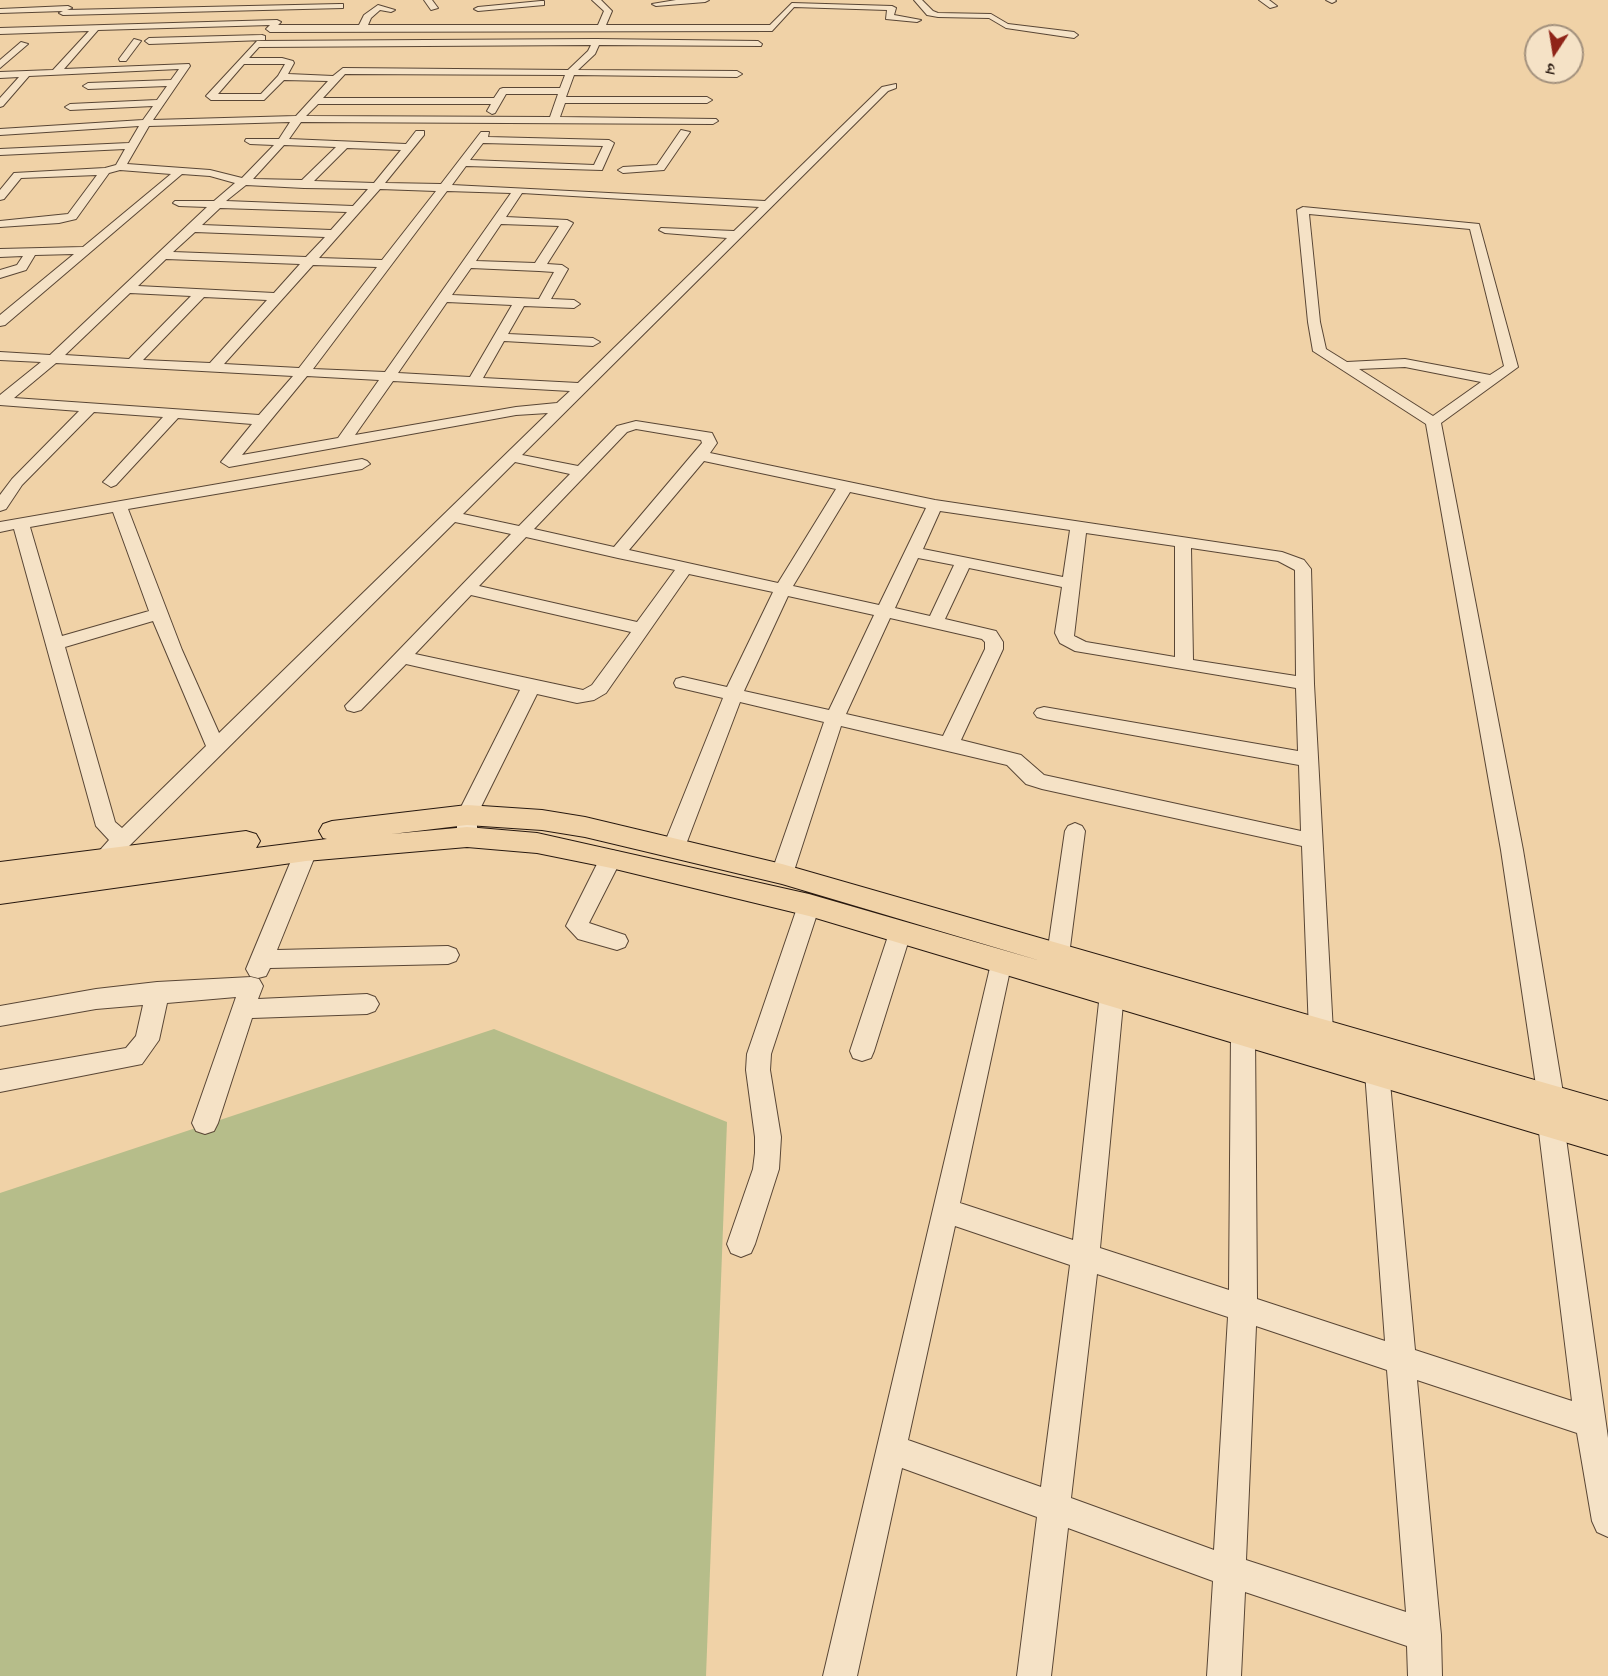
<!DOCTYPE html>
<meta charset="utf-8">
<style>
body{margin:0}
#map{position:relative;width:1608px;height:1676px;overflow:hidden;background:#f0d2a7;font-family:"Libre Caslon Text","Noto Serif Devanagari",serif}
canvas{display:block}
.north{position:absolute;left:1524px;top:24px;width:60px;height:60px;box-sizing:border-box;background:#f5e2c6;border:2px solid #a3917d;border-radius:50%;rotate:192deg;font-size:16px;font-weight:700;line-height:24px;text-align:center;color:#27180f}
.north::after{content:'';display:block;margin:auto;width:21px;height:27px;background:#8f2418;clip-path:polygon(50% 0,100% 100%,50% 72%,0 100%)}
</style>
<div id="map">
<canvas width="1608" height="1676"></canvas>
<div class="north">उ</div>
</div>
<script>
const context = document.querySelector('canvas').getContext('2d');
context.lineJoin = 'round';
function fill(path, color) {
  context.fillStyle = color;
  context.fill(path, 'evenodd');
}
function shape(rows) {
  const path = new Path2D();
  for (const r of rows) {
    path.moveTo(r[0], r[1]);
    for (let i = 2; i < r.length; i += 2) path.lineTo(r[i], r[i + 1]);
  }
  return path;
}
function trace(path, color, width, dash) {
  context.strokeStyle = color;
  context.lineWidth = width;
  context.lineCap = dash ? 'butt' : 'round';
  context.setLineDash(dash || []);
  context.stroke(path);
}
const green = shape([
 [494,1029,727,1122,706,1676,0,1676,0,1193]
]);
const minor = shape([
 [424,0,432,0,438,8,431,10,424,0],
 [592,0,601,0,612,11,606,25,770,25,792,3,892,6,896,8,894,15,921,20,917,22,886,19,887,10,794,7,772,31,270,32,266,29,270,25,98,30,64,69,189,64,190,66,153,120,296,116,328,81,284,80,264,100,211,100,206,96,257,41,596,39,758,41,762,44,761,46,599,45,595,54,578,70,737,71,742,74,737,77,574,75,566,97,707,97,712,100,707,103,565,103,560,117,716,119,718,121,713,124,301,122,289,139,406,144,416,131,424,131,424,135,385,183,441,184,481,132,489,132,488,137,609,140,614,143,602,170,466,166,452,185,765,201,882,87,896,84,896,88,888,91,522,455,578,466,617,426,636,421,712,433,717,443,710,453,935,500,1282,552,1304,560,1311,569,1314,684,1333,1032,1329,1039,1321,1042,1313,1039,1309,1032,1302,846,1042,789,1026,784,1007,765,841,726,793,874,790,880,782,882,774,880,771,874,824,722,740,702,685,847,681,853,674,855,667,853,663,847,723,698,676,687,674,683,676,679,683,677,727,687,773,592,689,574,606,693,594,700,577,703,537,694,477,815,477,833,474,838,467,841,460,838,457,833,457,815,520,690,406,664,361,710,354,712,347,710,345,706,511,534,455,522,114,861,109,877,101,879,93,877,90,871,93,858,109,840,96,826,14,529,0,532,0,522,362,459,367,461,370,464,362,469,128,509,182,650,219,733,548,413,516,415,229,467,221,462,252,424,178,418,116,485,111,487,103,482,106,479,163,417,94,412,22,485,6,509,0,511,0,495,12,479,79,411,0,405,0,395,41,362,0,360,0,352,50,355,207,207,179,206,173,203,175,201,214,201,235,183,210,176,182,174,5,325,0,326,0,315,74,254,35,255,26,270,0,278,0,270,17,265,23,256,0,257,0,249,83,247,171,174,120,170,109,173,76,219,59,223,0,227,0,221,68,214,97,175,21,178,4,199,0,200,0,190,14,173,105,168,116,165,125,149,0,155,0,149,129,143,139,126,0,135,0,129,143,120,153,106,70,110,65,107,70,104,157,100,167,86,88,89,83,86,88,83,171,80,179,69,29,76,3,106,0,107,0,98,19,77,0,78,0,72,53,70,89,31,0,34,0,28,277,20,281,22,278,25,359,25,364,15,378,5,395,10,391,12,380,10,371,18,368,25,598,25,604,11,592,0],
 [591,45,588,51,568,70,343,68,333,76,288,74,294,63,293,61,282,58,249,58,259,47,591,45],
 [244,64,285,64,278,76,261,94,218,94,244,64],
 [345,74,565,75,560,88,503,88,500,89,494,98,323,98,345,74],
 [506,94,558,94,550,117,306,116,318,104,491,104,487,111,492,114,495,113,506,94],
 [290,122,279,139,246,139,245,141,250,144,274,145,242,178,210,170,127,164,149,126,290,122],
 [483,143,603,146,594,165,470,160,483,143],
 [284,145,336,147,302,180,253,179,284,145],
 [347,148,401,150,374,183,314,181,347,148],
 [246,185,304,188,368,189,353,206,226,201,246,185],
 [380,189,436,191,382,260,319,258,380,189],
 [447,191,511,193,385,372,313,369,447,191],
 [522,193,759,207,734,231,661,228,659,230,665,233,727,238,578,383,483,378,504,341,593,346,600,342,593,338,508,334,524,306,574,308,580,304,574,300,551,299,568,269,562,265,547,264,573,223,567,220,506,217,522,193],
 [220,208,347,212,331,230,202,225,220,208],
 [501,224,559,226,535,263,476,261,501,224],
 [195,232,325,237,306,257,173,252,195,232],
 [166,259,300,264,274,293,138,286,166,259],
 [313,265,377,267,299,368,224,364,313,265],
 [471,268,539,271,554,272,539,299,452,295,471,268],
 [130,293,191,296,129,359,65,355,130,293],
 [204,297,267,300,210,363,143,360,204,297],
 [447,302,512,305,470,377,398,373,447,302],
 [56,363,293,376,259,415,14,398,56,363],
 [307,376,379,380,338,438,242,455,307,376],
 [393,381,570,391,557,403,516,407,355,435,393,381],
 [636,429,701,440,702,443,614,547,534,529,627,432,636,429],
 [704,461,836,489,778,583,629,550,704,461],
 [515,462,570,474,519,526,463,514,515,462],
 [850,492,926,508,879,605,793,586,850,492],
 [940,511,1070,530,1063,577,923,549,940,511],
 [113,512,149,611,62,636,30,527,113,512],
 [1086,533,1175,546,1175,657,1086,642,1074,636,1086,533],
 [526,537,618,558,675,570,637,622,479,586,526,537],
 [1191,548,1278,561,1295,570,1296,676,1193,660,1191,548],
 [918,558,954,565,930,616,895,608,918,558],
 [969,568,1062,587,1055,633,1060,643,1075,651,1296,688,1298,751,1044,707,1037,709,1034,713,1037,717,1044,719,1299,765,1301,831,1044,775,1021,755,961,740,1003,649,1003,642,996,631,945,619,969,568],
 [471,595,631,632,592,685,583,690,415,654,471,595],
 [788,596,874,615,829,710,744,691,788,596],
 [890,618,982,639,985,642,985,649,943,736,846,714,890,618],
 [153,621,206,746,122,828,115,822,65,647,153,621],
 [676,0,709,0,705,2,656,6,652,4,676,0],
 [914,0,922,0,933,11,938,13,991,14,1008,24,1074,32,1078,35,1074,38,1006,28,989,18,938,17,927,15,914,0],
 [1259,0,1269,0,1277,6,1270,8,1259,0],
 [1326,0,1335,0,1336,1,1332,3,1326,0],
 [541,1,544,1,544,5,478,11,474,9,478,7,541,1],
 [340,4,343,4,343,8,63,15,59,13,63,11,0,13,0,9,68,6,72,8,67,10,340,4],
 [262,35,265,36,265,40,149,44,145,41,149,38,262,35],
 [134,39,141,41,126,61,120,61,119,59,134,39],
 [21,42,28,44,0,68,0,60,21,42],
 [681,130,690,132,664,170,623,173,618,170,623,167,657,165,681,130],
 [1303,207,1479,224,1518,367,1441,423,1523,850,1564,1099,1564,1124,1608,1438,1608,1537,1597,1532,1592,1521,1577,1433,1417,1380,1441,1635,1442,1676,1408,1676,1407,1646,1245,1592,1241,1676,1207,1676,1213,1581,1068,1528,1051,1676,1017,1676,1037,1517,902,1468,857,1676,823,1676,993,955,1001,952,1009,955,1012,961,960,1203,1073,1240,1100,993,1104,986,1112,983,1120,986,1124,993,1100,1248,1229,1290,1231,1033,1234,1026,1243,1023,1252,1026,1255,1033,1257,1299,1385,1341,1365,1072,1368,1065,1377,1061,1386,1065,1389,1072,1415,1350,1572,1401,1538,1124,1538,1099,1501,850,1426,424,1313,351,1308,322,1297,210,1303,207],
 [1309,214,1470,229,1504,366,1490,375,1405,359,1347,362,1326,349,1320,322,1309,214],
 [1405,367,1481,382,1433,416,1359,369,1405,367],
 [955,1226,1070,1265,1041,1487,908,1440,955,1226],
 [1097,1274,1228,1317,1214,1550,1071,1498,1097,1274],
 [1256,1326,1387,1370,1406,1612,1246,1560,1256,1326],
 [1075,823,1082,826,1085,831,1069,955,1066,961,1058,964,1050,961,1047,955,1065,831,1068,826,1075,823],
 [306,843,313,845,317,851,277,950,448,946,456,949,459,955,456,961,448,964,270,968,266,976,258,978,250,976,246,969,295,851,299,845,306,843],
 [611,850,619,852,622,858,589,923,625,935,628,941,625,947,617,950,578,939,566,926,603,852,611,850],
 [809,897,817,899,820,905,771,1054,770,1070,781,1137,779,1169,755,1244,751,1253,741,1257,731,1253,727,1244,753,1169,755,1153,755,1137,746,1070,747,1054,798,905,801,899,809,897],
 [900,924,908,927,911,933,874,1051,871,1058,862,1061,853,1058,850,1051,889,933,892,927,900,924],
 [251,977,259,979,263,986,258,999,367,994,375,997,379,1004,375,1011,367,1014,252,1018,218,1123,214,1131,205,1134,196,1131,192,1123,236,997,167,1003,159,1040,142,1064,0,1092,0,1070,126,1048,136,1036,143,1005,96,1009,0,1026,0,1006,96,989,157,982,251,977]
]);
const major = shape([
 [467,805,542,810,585,817,782,864,1608,1101,1608,1155,809,916,611,868,537,853,467,847,306,861,0,904,0,862,246,831,256,834,260,841,256,848,327,839,323,838,319,831,323,824,332,821,467,805],
 [467,825,542,830,585,837,782,884,1041,961,809,894,537,833,467,827,392,834,467,825]
]);
fill(green, '#b6bd8a');
trace(minor, '#594635', 2);
trace(major, '#27180f', 2);
fill(minor, '#f5e2c6');
fill(major, '#f0d2a7');
</script>
